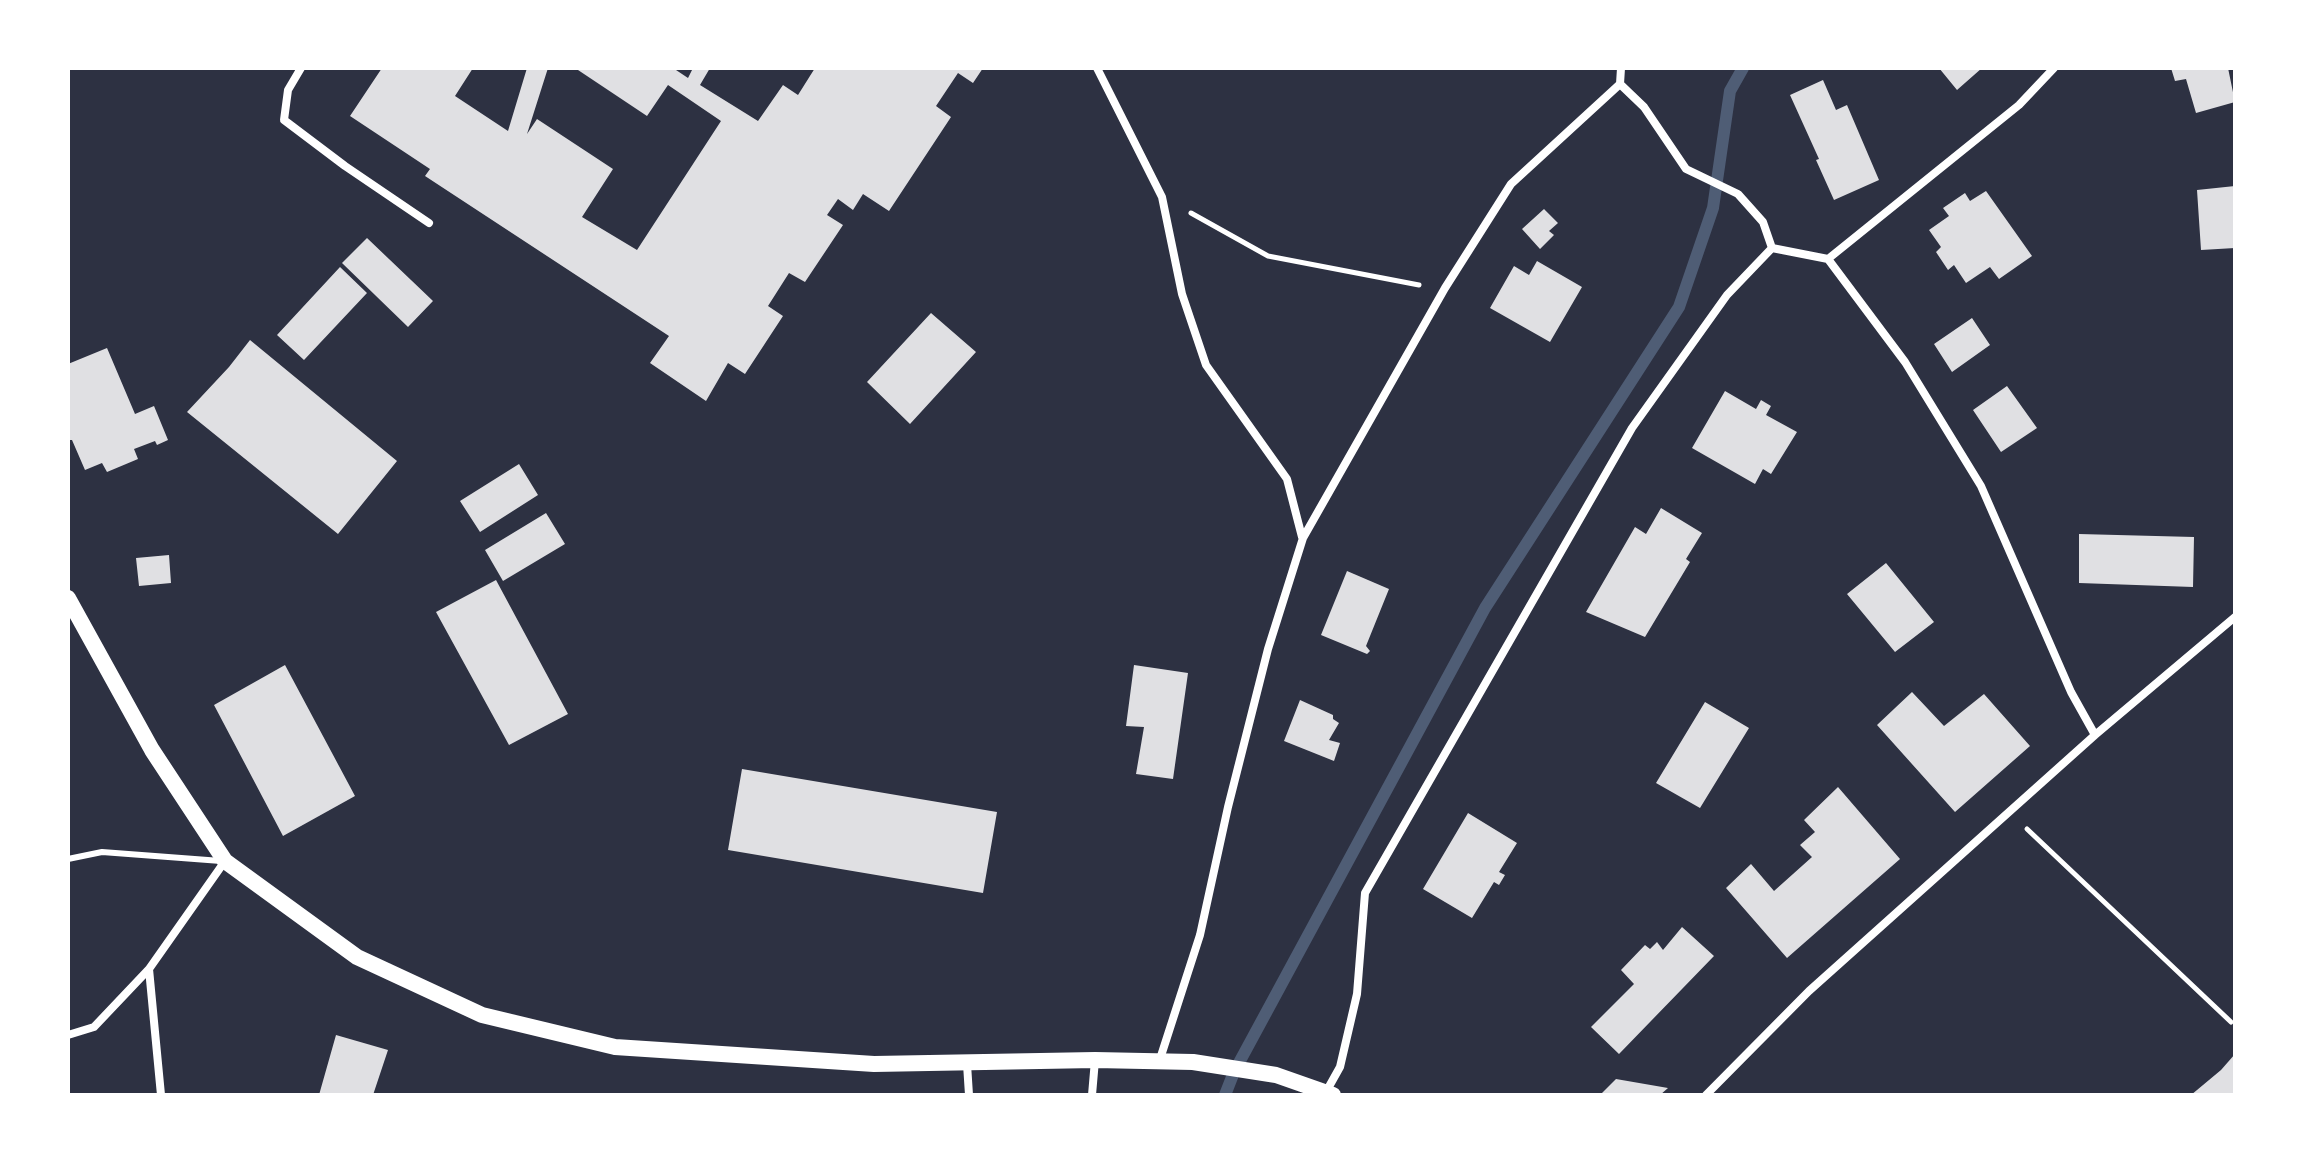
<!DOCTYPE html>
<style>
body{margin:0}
#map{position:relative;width:2303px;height:1163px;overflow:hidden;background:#2d3142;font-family:Montserrat,sans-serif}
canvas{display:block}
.frame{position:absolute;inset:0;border:70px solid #fff;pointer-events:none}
</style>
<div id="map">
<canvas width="2303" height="1163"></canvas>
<div class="frame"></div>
</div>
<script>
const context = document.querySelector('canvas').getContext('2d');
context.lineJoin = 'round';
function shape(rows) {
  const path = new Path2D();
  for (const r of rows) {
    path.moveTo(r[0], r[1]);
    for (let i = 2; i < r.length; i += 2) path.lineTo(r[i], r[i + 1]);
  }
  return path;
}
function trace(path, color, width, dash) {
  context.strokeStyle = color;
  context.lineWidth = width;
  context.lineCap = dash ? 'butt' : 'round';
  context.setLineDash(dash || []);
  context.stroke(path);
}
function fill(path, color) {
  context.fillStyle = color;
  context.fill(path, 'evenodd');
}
const stream = shape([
 [1225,1095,1234,1072,1485,608,1679,307,1713,208,1730,91,1743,68]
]);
const building = shape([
 [382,68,473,68,455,96,508,131,527,68,548,68,527,134,537,119,613,169,582,217,637,250,721,121,668,85,647,116,575,68,678,68,676,70,688,78,693,68,710,68,700,85,758,121,783,85,798,95,815,68,983,68,973,83,958,73,936,106,951,117,889,211,863,194,853,210,838,199,827,215,843,225,805,282,789,273,768,306,783,316,745,374,728,363,706,401,650,363,669,336,425,176,430,169,350,116],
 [1939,68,1982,68,1957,90],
 [2171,68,2228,68,2235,102,2196,113,2186,79,2175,81],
 [1823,80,1836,110,1847,105,1879,180,1834,200,1816,160,1819,159,1790,95],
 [2235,186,2235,248,2201,250,2197,190],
 [1986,191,2032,256,1999,279,1990,267,1966,283,1954,265,1948,270,1936,252,1941,247,1929,230,1949,216,1943,208,1965,193,1970,201],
 [1544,209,1558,223,1549,231,1554,235,1540,249,1522,229],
 [367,238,433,301,408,327,342,263],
 [1537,261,1582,287,1550,342,1490,308,1514,266,1529,275],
 [340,267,367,293,304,360,277,335],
 [931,313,976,352,910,424,867,382],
 [1972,318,1990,345,1952,372,1934,344],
 [250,340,397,461,338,534,187,412,229,367],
 [107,348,135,414,154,406,168,440,157,445,155,441,134,449,138,459,107,472,102,463,85,470,72,440,68,440,68,364],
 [2007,386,2037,428,2001,452,1973,410],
 [1725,391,1756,409,1761,400,1771,406,1766,415,1797,432,1771,474,1763,469,1755,484,1692,448],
 [519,464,538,495,480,532,460,501],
 [1661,508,1702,533,1686,559,1690,562,1645,637,1586,612,1635,527,1646,534],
 [546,513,565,544,503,581,485,550],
 [2079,534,2194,537,2193,587,2079,583],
 [169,555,171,583,139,586,136,558],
 [1886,563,1934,622,1895,652,1847,594],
 [1347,571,1389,589,1366,646,1370,651,1367,654,1321,635],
 [496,580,568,714,509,745,436,612],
 [285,665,355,796,283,836,214,705],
 [1134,665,1188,673,1173,779,1136,774,1144,727,1126,726],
 [1912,692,1944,726,1984,694,2030,746,1955,812,1877,725],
 [1300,700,1333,715,1333,719,1339,723,1329,740,1340,743,1334,761,1284,741],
 [1705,702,1749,728,1700,808,1656,783],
 [742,769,997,812,983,893,728,850],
 [1838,787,1900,859,1787,958,1726,888,1751,864,1774,891,1812,857,1800,845,1815,832,1804,820],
 [1468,813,1517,843,1499,872,1505,875,1499,885,1494,882,1472,918,1423,889],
 [1682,927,1714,956,1619,1054,1591,1027,1634,984,1621,970,1645,945,1650,949,1657,942,1663,950],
 [336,1035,388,1050,373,1095,319,1095],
 [2235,1054,2235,1095,2191,1095,2221,1070],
 [1616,1079,1668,1088,1660,1095,1600,1095]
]);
const path = shape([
 [1191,213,1268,256,1419,285],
 [2027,829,2231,1022]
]);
const service = shape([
 [68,859,102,852,221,861]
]);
const minor = shape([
 [301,68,288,90,284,120,345,166,429,223],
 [1097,68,1162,197,1182,294,1206,365,1287,479,1302,537],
 [1620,84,1644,107,1686,169,1738,194,1763,222,1772,248],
 [1828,259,1905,362,1981,486,2071,692,2095,735],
 [68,1035,94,1027,149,969],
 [1160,1059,1200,935,1228,807,1268,649,1303,538,1445,288,1511,184,1620,84,1621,68],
 [967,1064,969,1095],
 [1326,1092,1340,1067,1357,994,1365,893,1632,428,1727,295,1772,248,1828,259,2019,105,2054,68],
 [161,1095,149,969,225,861],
 [1092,1095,1095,1060],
 [1706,1095,1809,991,2095,735,2235,617]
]);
const secondary = shape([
 [68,598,152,750,225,861,357,957,482,1015,615,1047,874,1064,1095,1060,1193,1062,1276,1075,1333,1095]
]);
trace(stream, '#4f5d75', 12);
fill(building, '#e0e0e3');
trace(path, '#fff', 5);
trace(service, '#fff', 6);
trace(minor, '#fff', 8);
trace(secondary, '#fff', 16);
</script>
